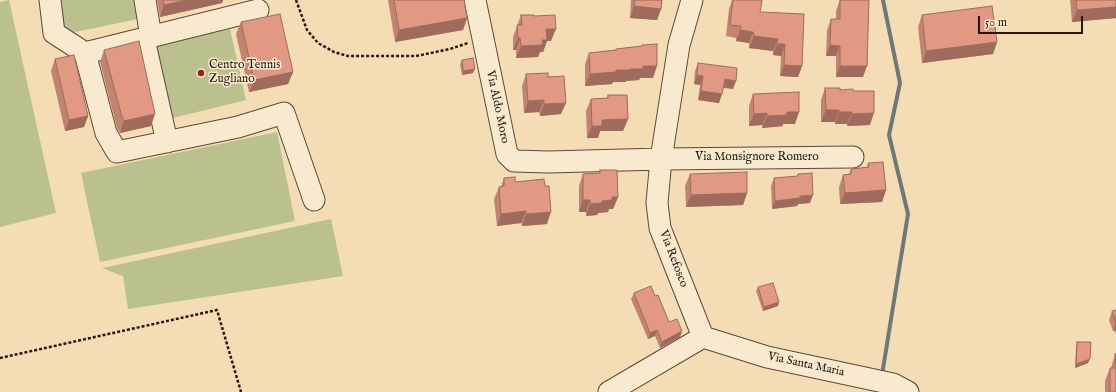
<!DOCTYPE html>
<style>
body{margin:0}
#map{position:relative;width:1116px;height:392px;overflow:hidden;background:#f4ddb5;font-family:"IM FELL English",serif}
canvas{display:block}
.scale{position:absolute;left:978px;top:16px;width:105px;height:18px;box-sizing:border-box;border:2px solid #261711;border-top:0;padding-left:5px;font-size:12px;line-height:14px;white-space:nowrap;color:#261711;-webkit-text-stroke:3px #f8e9cf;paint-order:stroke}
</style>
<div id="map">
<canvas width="1116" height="392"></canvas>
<div class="scale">50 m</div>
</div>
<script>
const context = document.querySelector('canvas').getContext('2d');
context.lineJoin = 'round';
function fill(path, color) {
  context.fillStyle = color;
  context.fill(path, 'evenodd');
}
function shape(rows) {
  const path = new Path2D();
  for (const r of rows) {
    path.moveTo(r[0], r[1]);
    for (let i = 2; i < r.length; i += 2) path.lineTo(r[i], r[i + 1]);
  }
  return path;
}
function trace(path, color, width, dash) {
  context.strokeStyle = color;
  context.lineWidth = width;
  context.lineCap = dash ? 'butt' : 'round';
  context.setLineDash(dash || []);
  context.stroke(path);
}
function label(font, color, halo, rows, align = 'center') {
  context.font = font + ' "IM FELL English",serif';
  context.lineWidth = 3;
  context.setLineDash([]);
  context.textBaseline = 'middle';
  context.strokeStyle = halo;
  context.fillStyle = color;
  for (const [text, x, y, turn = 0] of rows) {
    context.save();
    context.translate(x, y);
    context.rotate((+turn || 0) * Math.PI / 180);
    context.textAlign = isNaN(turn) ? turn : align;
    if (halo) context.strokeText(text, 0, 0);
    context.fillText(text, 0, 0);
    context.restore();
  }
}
const green = shape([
 [9,0,56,213,0,227,0,2],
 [59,0,134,0,138,19,66,34],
 [230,29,246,100,173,118,156,46],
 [277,132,295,221,100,262,81,173],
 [331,219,343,276,128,309,123,276,102,268]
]);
const stream = shape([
 [882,375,908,214,889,135,900,83,883,0]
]);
const path = shape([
 [296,0,307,30,318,43,334,52,348,56,416,56,450,49,468,43],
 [0,358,217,310,241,392]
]);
const minor = shape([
 [50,0,54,33,85,53,106,133,117,152,238,127,284,113,314,200],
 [145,0,151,37],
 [475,0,507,154,514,161,549,162,661,159,853,157],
 [692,0,679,45,661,159,657,203,660,228,703,337],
 [144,39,167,142],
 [85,53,258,10],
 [703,337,767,357,893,384,908,392],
 [609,392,703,337]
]);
const wall = shape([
 [157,0,223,0,222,3,160,17],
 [388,0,464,0,467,18,463,30,395,42],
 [631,0,662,0,661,9,657,20,630,18],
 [732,0,762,0,760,12,802,66,798,77,780,76,781,56,773,55,773,51,749,48,749,43,736,41,736,38,726,36,729,9],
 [840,0,869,0,863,77,836,77,836,56,826,56,827,30,831,19,836,19,836,11],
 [1070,0,1116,0,1116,18,1072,22],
 [521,15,534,16,551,41,547,41,543,52,540,52,538,57,516,58,516,50,513,50,513,37],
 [922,15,997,42,993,54,922,63,918,27],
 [241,22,293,72,288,84,249,92,236,34],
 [642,45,653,78,640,78,639,80,626,81,626,82,613,82,612,84,585,86,585,64,589,53,615,50,616,49,641,46],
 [104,50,151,126,120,133,117,128,100,62],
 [55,59,88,116,84,127,65,131,51,71],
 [462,60,473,73,462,75,460,64],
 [698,63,733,89,723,88,719,103,698,100,700,85,694,84,695,71],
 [526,74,548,77,561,114,540,116,539,112,524,113,522,86],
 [825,88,853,91,870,125,847,126,847,124,835,124,835,122,821,122,821,100],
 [753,94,795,124,783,124,783,126,762,128,762,125,749,126,749,106],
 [608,95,628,119,623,131,600,131,598,138,587,138,586,111,591,99,607,98],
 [868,163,886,190,882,202,840,204,839,187,843,175,849,174,851,169,867,167],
 [600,170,618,197,613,209,609,209,608,212,598,213,597,215,586,216,586,212,579,212,579,186,583,174,599,173],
 [690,174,747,193,743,205,686,207,685,186],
 [798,174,810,203,798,204,797,206,772,209,771,186,774,178,797,176],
 [504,178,515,182,547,224,522,226,521,223,497,226,494,199,499,187,501,187],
 [758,287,778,306,763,311,756,291],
 [634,293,655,296,669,322,682,331,680,337,660,348,655,336,648,339,631,299],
 [1116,310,1116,334,1115,331,1113,331,1109,320,1112,311],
 [1077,342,1088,363,1075,368,1076,346],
 [1115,354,1116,392,1105,392,1105,381,1110,368,1111,368]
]);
const shadedWall = shape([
 [187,0,223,0,222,3,160,17,164,5],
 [634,6,661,9,657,20,630,18],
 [1116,7,1116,18,1072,22,1077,10],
 [467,18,463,30,395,42,399,30],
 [546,29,556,29,551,41,547,41,543,52,540,52,538,57,516,58,521,46],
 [740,30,753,32,749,43,736,41],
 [754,36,778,39,773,51,749,48],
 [518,38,520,38,516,50,513,50],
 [997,42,993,54,922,63,926,51],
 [777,44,785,44,781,56,773,55],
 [830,45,840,46,836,56,826,56],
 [784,65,802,66,798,77,780,76],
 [643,66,657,66,653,78,640,78,639,80,626,81,626,82,613,82,612,84,585,86,590,74],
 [840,66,867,66,863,77,836,77],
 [475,69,473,73,462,75,463,71],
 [293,72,288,84,249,92,254,80],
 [697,75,703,76,700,85,694,84],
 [725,79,736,81,733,89,722,87],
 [701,91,722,94,719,103,698,100],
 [544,100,539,112,524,113,528,101],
 [566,103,561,114,540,116,544,104],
 [826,110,839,110,835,122,821,122],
 [787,112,799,112,795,124,783,124,783,126,762,128,767,116],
 [839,112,852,112,847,124,835,124],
 [767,113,762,125,749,126,754,114],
 [874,113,870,125,847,126,852,114],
 [155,114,151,126,120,133,124,121],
 [88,116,84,127,65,131,69,120],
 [628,119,623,131,600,131,598,138,587,138,592,126,602,120],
 [886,190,882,202,840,204,845,193],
 [747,193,743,205,686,207,691,195],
 [813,195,810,203,798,204,797,206,772,209,775,201,800,196],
 [612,197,618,197,613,209,609,209,608,212,598,213,597,215,586,216,590,204],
 [583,200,590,200,586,212,579,212],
 [526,211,521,223,497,226,501,214],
 [551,212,547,224,522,226,526,214],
 [779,302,778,306,763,311,764,307],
 [1116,323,1116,328,1115,331,1113,331],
 [657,330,655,336,648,339,650,333],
 [682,331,680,337,660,348,662,342],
 [1090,359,1088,363,1075,368,1076,364]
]);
const building = shape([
 [163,0,187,0,164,5,163,0],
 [394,0,464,0,467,18,399,30,394,0],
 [635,0,662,0,661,9,634,6,635,0],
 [733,0,762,0,760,12,804,14,802,66,784,65,785,44,777,44,778,39,754,36,753,32,740,30,741,26,730,25,733,0],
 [840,0,869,0,867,66,840,66,840,46,830,45,831,19,840,19,840,0],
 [1076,0,1116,0,1116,7,1077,10,1076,0],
 [992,6,997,42,926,51,922,15,992,6],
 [280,14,293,72,254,80,241,22,280,14],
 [521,15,534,15,534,16,555,15,556,29,546,29,547,40,542,40,543,45,521,46,520,38,518,38,517,25,522,25,521,15],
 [139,41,155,114,124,121,122,117,104,50,139,41],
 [657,44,657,66,643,66,643,69,630,69,630,70,616,70,616,72,590,74,589,53,616,50,616,49,642,46,642,45,657,44],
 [74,55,88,116,69,120,55,59,74,55],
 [473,58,475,69,463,71,462,60,473,58],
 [698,63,737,68,736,81,725,79,722,94,701,91,703,76,697,75,698,63],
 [548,73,548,77,564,76,566,103,544,104,544,100,528,101,526,74,548,73],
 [825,88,840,88,840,90,853,89,853,91,874,91,874,113,852,114,852,112,839,112,839,110,826,110,825,88],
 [799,92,799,112,787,112,787,115,767,116,767,113,754,114,753,94,799,92],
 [608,95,627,95,628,119,602,120,602,126,592,126,591,99,608,98,608,95],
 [883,162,886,190,845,193,843,175,851,174,851,169,869,167,868,163,883,162],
 [600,170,617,170,618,197,612,197,612,200,602,201,602,203,590,204,590,200,583,200,583,174,600,173,600,170],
 [747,172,747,193,691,195,690,174,747,172],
 [812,173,813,195,800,196,800,198,775,201,774,178,798,176,798,174,812,173],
 [515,177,515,182,544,179,545,186,549,186,551,212,526,214,526,211,501,214,499,187,504,186,504,178,515,177],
 [773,283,779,302,764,307,758,287,773,283],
 [651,286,655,296,658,295,669,322,677,319,682,331,662,342,657,330,650,333,634,293,651,286],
 [1116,310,1116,323,1112,311,1116,310],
 [1077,342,1091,342,1090,359,1076,364,1077,342],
 [1115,354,1116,354,1116,392,1110,392,1110,368,1116,368,1115,354]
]);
const markers = [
 [201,73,4,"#8f2418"]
];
const poiNames = [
 ["Centro Tennis",209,66],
 ["Zugliano",209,80]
];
const streetNames = [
 ["Via Aldo Moro",497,107,78],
 ["Via Monsignore Romero",757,158],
 ["Via Refosco",673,259,69],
 ["Via Santa Maria",806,365,12]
];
fill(green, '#bbc18e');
trace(stream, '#707876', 4);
trace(minor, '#5a483a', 23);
trace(path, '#261711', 2.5, [3, 2]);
trace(minor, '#f8e9cf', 21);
fill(wall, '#c28471');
fill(shadedWall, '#9e6b5c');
fill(building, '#e19983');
trace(building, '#9e6b5c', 1);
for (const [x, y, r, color] of markers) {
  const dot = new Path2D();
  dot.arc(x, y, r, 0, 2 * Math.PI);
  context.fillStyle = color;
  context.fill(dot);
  trace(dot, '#f8e9cf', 1.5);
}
label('12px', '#261711', '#f8e9cf', poiNames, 'left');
label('12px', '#261711', '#f8e9cf', streetNames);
</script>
